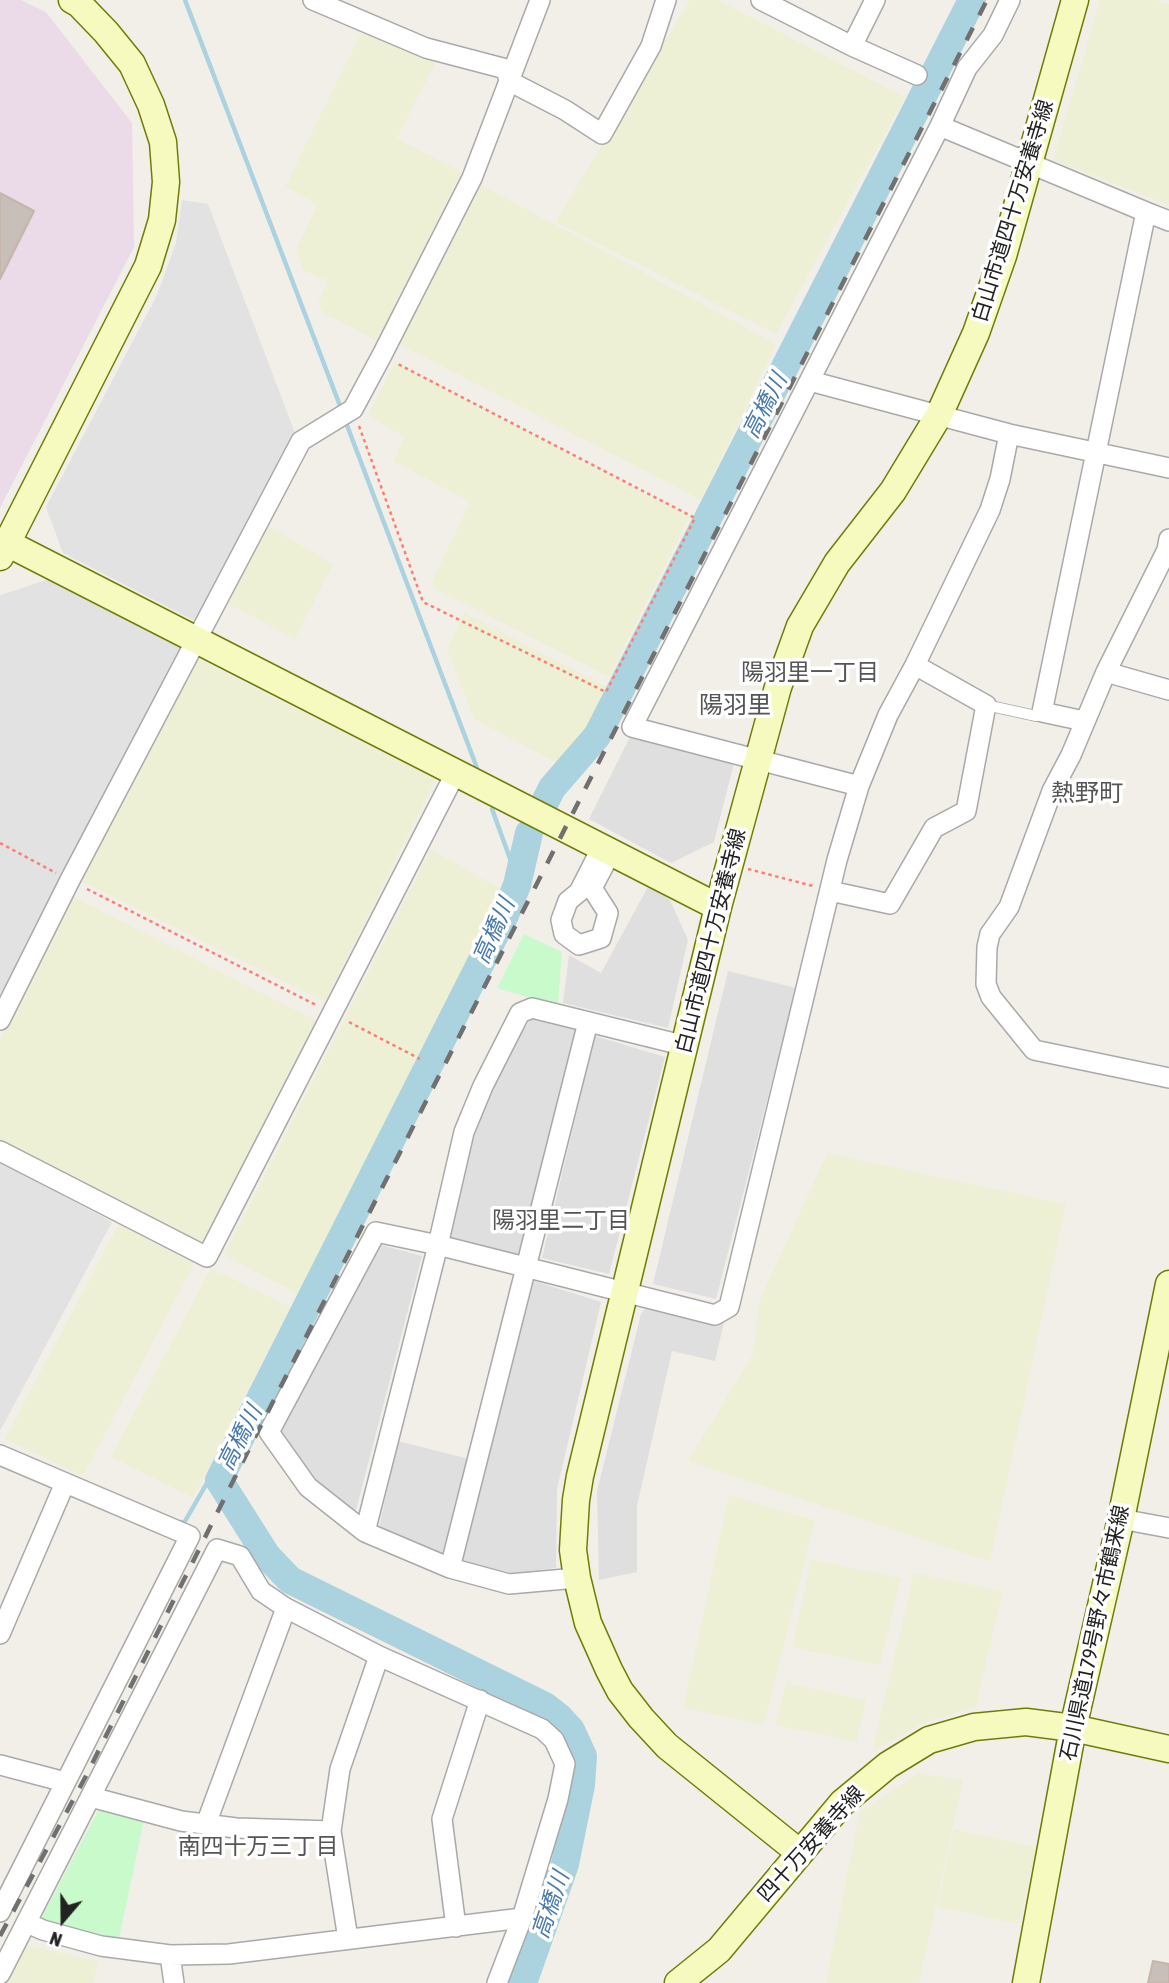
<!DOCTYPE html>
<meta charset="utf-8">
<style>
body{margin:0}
#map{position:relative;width:1169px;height:1983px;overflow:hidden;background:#f2efe9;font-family:"Asap Condensed",sans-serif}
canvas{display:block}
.north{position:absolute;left:28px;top:1885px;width:70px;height:70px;-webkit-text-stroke:5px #fff;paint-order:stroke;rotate:200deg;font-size:19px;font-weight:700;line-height:28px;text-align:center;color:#222}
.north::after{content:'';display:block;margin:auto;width:24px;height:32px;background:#222;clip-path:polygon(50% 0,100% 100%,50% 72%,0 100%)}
</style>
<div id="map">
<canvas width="1169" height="1983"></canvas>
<div class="north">N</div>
</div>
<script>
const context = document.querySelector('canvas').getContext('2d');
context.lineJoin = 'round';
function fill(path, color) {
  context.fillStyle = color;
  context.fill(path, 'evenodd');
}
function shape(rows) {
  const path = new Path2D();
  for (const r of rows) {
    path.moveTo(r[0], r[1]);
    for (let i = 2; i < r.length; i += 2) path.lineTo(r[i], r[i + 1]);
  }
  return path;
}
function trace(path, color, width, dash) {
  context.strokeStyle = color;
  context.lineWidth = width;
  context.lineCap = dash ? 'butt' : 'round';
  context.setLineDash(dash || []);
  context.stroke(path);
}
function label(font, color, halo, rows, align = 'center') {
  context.font = font + ' "Asap Condensed","Noto Sans JP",sans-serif';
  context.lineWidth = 7;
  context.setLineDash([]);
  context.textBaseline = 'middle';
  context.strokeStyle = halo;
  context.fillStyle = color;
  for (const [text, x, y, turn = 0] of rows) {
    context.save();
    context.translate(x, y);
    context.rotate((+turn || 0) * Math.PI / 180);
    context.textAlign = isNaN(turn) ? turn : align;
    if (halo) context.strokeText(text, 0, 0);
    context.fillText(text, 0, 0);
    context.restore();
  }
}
const residential = shape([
 [630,737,734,763,714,842,671,863,589,819],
 [649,885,670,900,688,940,668,1028,563,1003,569,955,601,973],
 [728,971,796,988,716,1299,653,1284],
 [531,1019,577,1028,521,1257,449,1239,475,1128,516,1041],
 [595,1036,665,1057,609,1274,542,1258],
 [381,1245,422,1256,355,1514,316,1481,280,1434],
 [534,1281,601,1302,557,1489,556,1568,513,1573,462,1562],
 [647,1306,724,1322,715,1361,672,1351,637,1506,637,1572,599,1580,597,1491,641,1314],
 [398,1441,469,1459,442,1554,379,1527]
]);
const industrial = shape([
 [0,0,21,0,46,12,132,123,134,247,0,508]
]);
const farmland = shape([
 [690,0,718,0,905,97,776,334,555,222],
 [1100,0,1156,0,1169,4,1169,205,1053,160],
 [361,33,436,62,397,138,461,172,380,342,323,313,318,303,328,281,304,271,296,249,318,205,285,187],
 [478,183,776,344,701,500,397,343],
 [395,362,690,516,609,677,430,586,470,502,393,461,404,437,368,415],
 [265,524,333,564,295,639,225,602],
 [464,612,607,687,566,768,474,719,447,649],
 [194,657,436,779,325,1002,79,880],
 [431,849,504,891,300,1295,224,1255],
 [74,897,317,1021,203,1244,0,1142,0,1040],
 [827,1153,1066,1204,990,1562,688,1461,753,1354,759,1302],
 [120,1222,195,1262,83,1476,5,1439],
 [211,1268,290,1307,193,1498,111,1457],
 [729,1495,815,1520,764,1725,683,1708],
 [811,1559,901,1578,880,1665,792,1648],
 [914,1573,1003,1591,976,1706,924,1723,872,1751],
 [786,1683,866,1700,857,1742,775,1725],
 [918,1773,963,1780,919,1983,826,1983,859,1814],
 [954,1829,1037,1847,1019,1924,937,1907],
 [25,1945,98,1961,93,1983,6,1983]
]);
const park = shape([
 [524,934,562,952,558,1006,497,988],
 [100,1807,144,1820,119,1939,41,1919]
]);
const parking = shape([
 [182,200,208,204,295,433,197,622,63,553,46,507,157,295,176,243],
 [49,579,182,649,0,1007,0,597,1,595],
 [0,1162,112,1222,0,1431]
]);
const stream = shape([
 [185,0,342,411],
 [345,420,477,768],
 [492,809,512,864,517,885],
 [181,1522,184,1523,207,1483,219,1480]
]);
const river = shape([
 [545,802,552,788,597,736,972,0],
 [523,1983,565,1864,581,1785,583,1756,571,1730,559,1717,545,1706,290,1580,267,1556,219,1480,505,915,517,885,529,833]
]);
const building = shape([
 [0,193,34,211,0,279,0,193],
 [1153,1961,1169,1964,1169,1983,1148,1983,1153,1961]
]);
const path = shape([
 [359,426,423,602,606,692,695,518,396,363],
 [0,843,56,873],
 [748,869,813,886],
 [87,889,318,1006],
 [349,1022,420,1059]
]);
const lane = shape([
 [986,705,1036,716,1042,712]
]);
const street = shape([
 [313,0,426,48,506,69,509,81,565,110,602,134,651,46,666,0],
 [761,0,852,46,917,75],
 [852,46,875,0],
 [940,126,1146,212],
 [810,381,1009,434,1169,468],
 [1169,539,1167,550,1106,672,1071,755,1052,791,1009,907,990,934,987,947,986,984,991,997,1034,1050,1169,1078],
 [1106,672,1169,690],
 [1084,721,1042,712,1146,212,1169,221],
 [859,786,632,727,940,126,967,68,993,35,1010,0],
 [602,847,579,892,568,901,561,920,564,934,579,945,601,938,608,913,592,888,611,852],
 [830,891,890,904,934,828,966,811,986,705,915,665],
 [0,1020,70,880,301,441,353,409,382,355,472,178,540,0],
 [0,1151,207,1257,456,772],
 [0,1455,190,1536,0,1912],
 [1121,1519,1169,1528],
 [365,1532,308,1487,269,1432,376,1232,438,1245,464,1132,483,1086,520,1013,532,1008,686,1046],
 [450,1568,588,1022],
 [577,1578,509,1584,450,1568,365,1532,438,1245,715,1315,729,1307,837,860,859,786,888,715,915,665,990,510,1000,479,1009,434],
 [0,1634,65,1483],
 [0,1765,65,1782],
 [91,1797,181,1821,236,1828,331,1831],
 [206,1824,286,1608],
 [27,1923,43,1930,101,1946,170,1955],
 [456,1927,442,1819,480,1700],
 [348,1939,331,1831,340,1769,379,1656],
 [0,1974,217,1549,240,1556,261,1591,286,1608,379,1656,542,1729,554,1740,565,1764,558,1799,522,1918,229,1954,170,1955,174,1983],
 [497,1983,522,1918]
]);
const secondary = shape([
 [7,543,718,907],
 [0,557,148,266,162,220,166,182,163,142,151,105,132,64,106,32,79,4,72,0],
 [800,1853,667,1746,641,1718,620,1691,609,1670,588,1623,577,1578,573,1550,576,1500,580,1476,718,907,778,687,800,626,837,563,893,491,939,415,976,333,1003,256,1075,0],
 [678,1983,719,1950,842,1803,888,1765,929,1740,974,1727,1026,1722,1073,1728,1169,1749],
 [1026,1983,1073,1728,1121,1519,1169,1284]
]);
const rail = shape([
 [0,1936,86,1776,253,1441,987,0]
]);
const streetNames = [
 ["白山市道四十万安養寺線",1013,211,-73],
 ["白山市道四十万安養寺線",711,941,-76],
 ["石川県道179号野々市鶴来線",1095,1633,-78],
 ["四十万安養寺線",811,1844,-48]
];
const waterNames = [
 ["高橋川",765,406,-63],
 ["高橋川",494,931,-66],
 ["高橋川",240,1438,-63],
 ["高橋川",551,1905,-71]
];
const neighbourhoodNames = [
 ["陽羽里一丁目",810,673],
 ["陽羽里二丁目",561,1221],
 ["南四十万三丁目",258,1847]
];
const quarterNames = [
 ["陽羽里",735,705],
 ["熱野町",1087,793]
];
fill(residential, '#e0dfdf');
fill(industrial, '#ebdbe8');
fill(farmland, '#eef0d5');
fill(park, '#c8facc');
fill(parking, '#e2e2e2');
trace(stream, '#aad3df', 4.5);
trace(river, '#aad3df', 28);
fill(building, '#c7bfb8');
trace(building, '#c4b6ab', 2);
trace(lane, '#a9a9a9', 12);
trace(street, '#a9a9a9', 22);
trace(secondary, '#707d05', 29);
trace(path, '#fa8072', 2.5, [3.5, 3.5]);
trace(lane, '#fff', 10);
trace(street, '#fff', 19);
trace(secondary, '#f7fabf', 26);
trace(rail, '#707070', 4.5, [14, 14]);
label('21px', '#222', '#fff', streetNames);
label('italic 23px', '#4a7aab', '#fff', waterNames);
label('23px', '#555', '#fff', neighbourhoodNames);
label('24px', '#555', '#fff', quarterNames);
</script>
